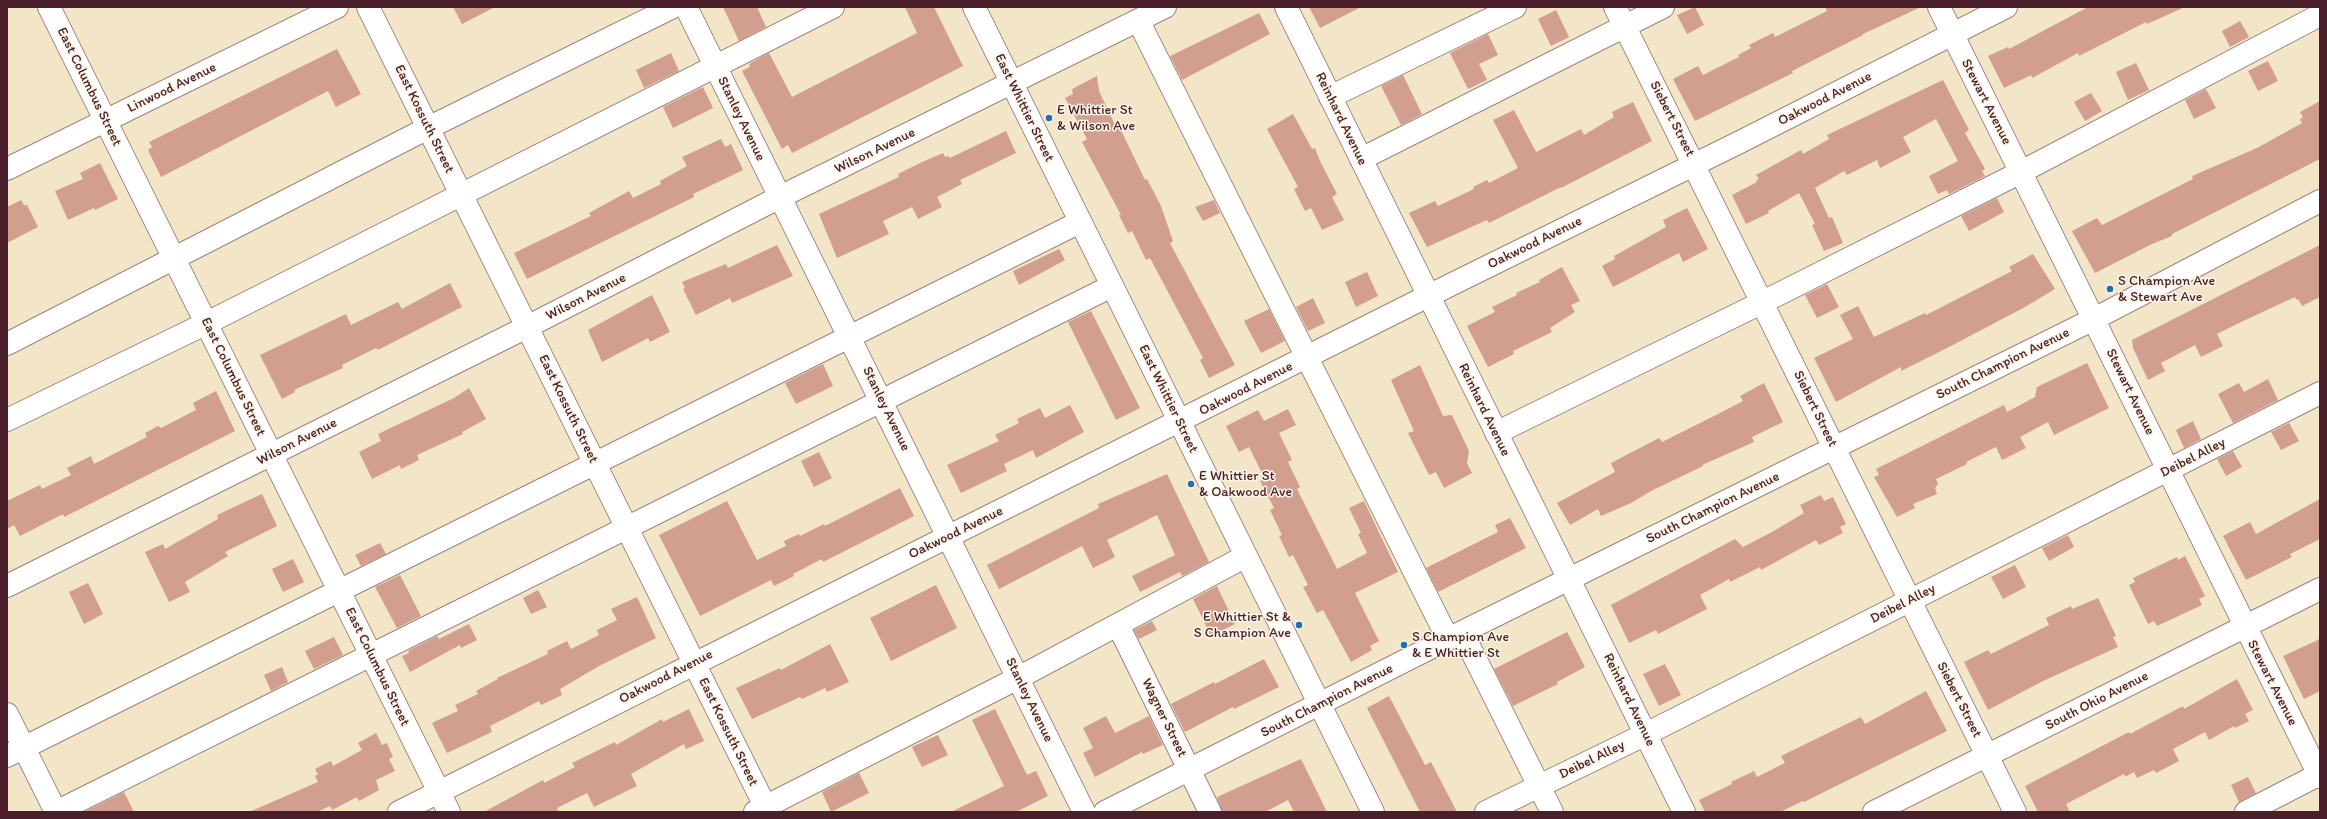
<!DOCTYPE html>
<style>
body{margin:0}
#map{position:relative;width:2327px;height:819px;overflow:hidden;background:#f3e5c8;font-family:Itim,sans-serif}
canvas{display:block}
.frame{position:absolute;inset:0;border:8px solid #4a1f2b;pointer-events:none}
</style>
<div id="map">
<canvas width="2327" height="819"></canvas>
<div class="frame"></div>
</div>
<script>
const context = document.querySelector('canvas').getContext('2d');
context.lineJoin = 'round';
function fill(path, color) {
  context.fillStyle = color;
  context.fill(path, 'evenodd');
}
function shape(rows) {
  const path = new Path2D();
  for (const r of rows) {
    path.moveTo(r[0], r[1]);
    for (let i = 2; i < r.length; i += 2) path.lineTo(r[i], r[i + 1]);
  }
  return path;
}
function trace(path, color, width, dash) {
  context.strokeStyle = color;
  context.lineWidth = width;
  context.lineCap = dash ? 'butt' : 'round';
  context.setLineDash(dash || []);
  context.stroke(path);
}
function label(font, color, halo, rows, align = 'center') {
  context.font = font + ' Itim,sans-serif';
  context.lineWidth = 3;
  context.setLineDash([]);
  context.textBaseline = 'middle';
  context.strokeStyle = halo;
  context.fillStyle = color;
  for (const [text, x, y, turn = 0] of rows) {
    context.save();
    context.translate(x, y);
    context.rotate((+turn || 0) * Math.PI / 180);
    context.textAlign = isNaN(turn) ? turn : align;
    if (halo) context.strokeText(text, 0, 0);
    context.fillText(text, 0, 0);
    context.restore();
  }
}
const building = shape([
 [453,7,495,7,462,24],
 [723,7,757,7,766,27,739,41],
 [905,7,934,7,963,66,792,153,788,145,782,149,742,71,750,67,749,64,769,53,792,97,917,33],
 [1309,7,1361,7,1320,28],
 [1695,7,1704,25,1687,34,1677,15],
 [1825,7,1921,7,1863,34,1863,35,1792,71,1793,73,1695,121,1673,79,1698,66,1703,75,1739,57,1738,55,1751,48,1749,45,1773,33,1775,37,1827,11],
 [2088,7,2185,7,2147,24,2146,22,2079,56,2078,53,2032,78,2031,75,2004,88,1988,56,2008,47,2009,49],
 [1556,10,1569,37,1551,46,1538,19],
 [1259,13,1270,34,1182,80,1170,56],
 [2240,21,2249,37,2230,47,2222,31],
 [1488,34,1498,55,1479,64,1487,80,1468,89,1450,53],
 [337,49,361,94,336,107,328,91,161,177,148,150,152,147,149,142],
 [671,53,679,71,644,88,636,70],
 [2268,61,2278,81,2258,91,2248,71],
 [2136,63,2149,90,2128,100,2116,72],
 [1403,75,1422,114,1401,125,1381,86],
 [1097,76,1099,91,1116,127,1119,126,1145,180,1147,179,1161,206,1173,241,1170,243,1235,365,1209,378,1200,360,1203,358,1150,258,1146,260,1132,231,1128,233,1119,215,1121,215,1082,142,1087,139,1065,98,1073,94,1072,89],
 [1943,80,1969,130,1965,133,1985,169,1982,171,1985,176,1949,194,1947,190,1938,194,1929,176,1958,161,1936,119,1903,137,1911,152,1880,168,1877,160,1847,175,1844,171,1815,188,1829,218,1832,217,1843,243,1824,251,1812,225,1815,224,1799,193,1768,211,1769,213,1746,224,1732,195,1757,182,1756,180,1759,179,1756,175,1801,150,1803,154,1829,139,1827,135],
 [703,87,713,108,673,128,663,107],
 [2206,89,2216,108,2194,119,2185,100],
 [2091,93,2102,111,2085,121,2074,102],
 [2320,101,2320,159,2172,234,2172,236,2152,244,2095,273,2072,231,2097,218,2102,225,2193,179,2192,176,2257,148,2302,123,2300,119,2303,117,2300,112],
 [1633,102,1652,141,1561,188,1561,187,1489,223,1487,220,1427,247,1409,213,1435,201,1438,206,1474,189,1473,187,1487,180,1489,183,1518,168,1493,120,1514,110,1536,152,1581,129,1584,135,1614,117,1612,112],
 [1293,114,1312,149,1315,148,1320,161,1337,194,1332,197,1344,220,1322,230,1311,208,1305,211,1294,189,1298,187,1267,129],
 [1006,131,1016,153,960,180,962,184,937,197,942,207,918,219,912,207,883,221,889,234,837,258,819,214,899,177,898,174,920,163,943,153,945,157,948,156,950,158],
 [721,139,725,147,731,144,743,170,693,194,694,197,527,279,514,253,591,216,589,213,629,191,633,198,661,184,660,181,687,166,682,157],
 [100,163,118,199,95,210,94,208,68,220,55,191,83,179,80,173],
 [1997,198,2004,212,1969,231,1961,216],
 [21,200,24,205,27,205,38,227,7,243,7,207],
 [1214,200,1220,213,1203,221,1195,207],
 [1687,208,1708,249,1683,262,1679,253,1613,287,1602,266,1615,259,1614,256,1666,227,1663,220],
 [777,245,793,276,732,303,730,298,696,315,683,289,685,288,682,282,726,264,728,268],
 [2320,245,2320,297,2302,306,2298,299,2296,300,2295,297,2241,322,2217,334,2223,346,2201,357,2195,345,2161,363,2165,371,2148,380,2133,348,2132,340],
 [1059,249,1065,260,1019,285,1013,271],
 [2033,254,2055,289,2025,307,1947,348,1901,371,1901,367,1836,402,1814,358,1853,339,1840,315,1858,306,1874,337,1925,313,1926,315,2012,271,2009,267],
 [1562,267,1580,301,1571,305,1575,312,1550,328,1552,332,1513,351,1514,354,1488,367,1467,326,1495,312,1492,307,1517,295,1516,293,1540,282,1539,280],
 [1367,272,1378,296,1356,307,1345,282],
 [450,283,462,307,378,350,376,348,342,365,343,368,294,390,295,392,282,399,260,355,346,314,351,325,398,302,402,309],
 [1827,284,1839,307,1817,318,1805,295],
 [652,295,670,332,650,342,648,338,602,362,588,330],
 [1313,298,1325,323,1308,331,1296,307],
 [1269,309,1285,341,1261,353,1244,321],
 [1091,311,1140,408,1116,420,1068,322],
 [2087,363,2109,408,2054,435,2048,422,2020,437,2026,448,2002,460,1996,447,1966,462,1967,464,1936,479,1938,484,1935,488,1937,494,1913,504,1915,508,1897,517,1874,477,1879,475,1876,469,2004,405,2007,412,2035,397,2037,387],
 [823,364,833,386,796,404,785,383],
 [1420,365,1443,416,1452,415,1469,451,1467,463,1472,473,1444,488,1436,472,1429,475,1408,433,1414,431,1391,380],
 [2268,379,2278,400,2233,423,2218,394,2239,383,2244,392],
 [1764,383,1783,422,1752,437,1754,442,1702,465,1703,466,1651,491,1631,503,1601,516,1598,509,1570,525,1557,503,1615,472,1611,463,1659,438,1662,442,1716,415,1743,401,1740,396],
 [469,388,486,419,462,432,463,434,417,455,419,460,401,469,400,465,372,479,359,452,381,441,378,434,454,398],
 [216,391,235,431,84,507,64,517,63,514,20,536,14,525,7,529,7,501,40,485,42,489,71,475,67,468,91,456,94,464,147,437,145,433,158,426,161,428,196,410,193,403],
 [1070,405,1084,432,1036,458,1033,450,1004,464,1007,471,961,493,947,465,999,441,995,435,1019,423,1017,419,1040,408,1045,418],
 [1288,409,1296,425,1279,433,1292,460,1288,462,1300,487,1297,489,1337,569,1367,553,1358,534,1361,533,1349,508,1364,501,1398,572,1355,593,1379,641,1370,646,1372,650,1351,662,1323,610,1317,613,1303,587,1308,585,1293,555,1289,557,1279,536,1282,535,1270,510,1274,508,1260,481,1265,479,1249,447,1239,452,1226,426,1258,410,1264,421],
 [2193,421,2201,439,2184,448,2176,430],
 [2289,423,2299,441,2281,450,2271,432],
 [2233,451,2242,467,2226,476,2217,459],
 [819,452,832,478,814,487,801,461],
 [1167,474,1209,562,1182,576,1180,572,1140,592,1132,576,1175,555,1157,515,1107,540,1115,557,1093,568,1082,546,999,589,987,565,1099,508,1098,504],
 [900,488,914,516,823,562,822,559,793,574,794,576,774,586,771,580,700,616,659,535,727,501,757,560,786,546,784,541,799,534,800,536,824,524,825,526],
 [262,494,277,526,225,552,228,556,185,582,190,592,169,602,145,552,163,544,165,549,218,519,217,515],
 [1821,495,1824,501,1833,497,1846,524,1840,527,1843,533,1819,545,1816,540,1761,570,1760,567,1730,582,1729,579,1700,595,1707,609,1658,634,1656,630,1629,643,1611,605,1735,539,1743,547,1772,532,1804,513,1800,505],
 [2320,499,2320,539,2290,554,2292,557,2246,580,2223,536,2250,522,2256,534],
 [1510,518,1526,548,1438,592,1426,568,1498,532,1495,525],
 [2068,535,2074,547,2049,561,2042,548],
 [380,543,386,554,361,566,355,555],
 [2185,556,2205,596,2199,599,2202,605,2157,626,2154,621,2148,624,2129,585,2135,582,2133,578,2177,557,2178,560],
 [293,559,304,582,283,592,272,569],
 [2015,565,2026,587,2003,599,1991,577],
 [400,575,421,616,397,628,375,587],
 [88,583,103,614,84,624,69,592],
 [936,585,957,628,891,661,870,618],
 [1217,586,1235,624,1211,636,1193,599],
 [538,590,547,607,531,614,523,598],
 [637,597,656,638,599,666,560,689,562,695,541,705,539,701,516,713,490,726,492,732,447,753,432,723,458,711,455,705,478,694,476,691,498,679,497,678,548,654,547,651,567,641,571,649,599,635,597,630,617,620,611,609],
 [2098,598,2116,636,2113,637,2118,647,2043,681,1988,710,1964,662,1988,650,1991,654,2049,625,2046,618,2071,606,2072,609],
 [1152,621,1157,630,1139,639,1134,630],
 [469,624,477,640,461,648,460,645,410,672,402,656,409,653,408,651,437,636,439,639],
 [1567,632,1585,667,1557,682,1558,684,1513,706,1494,669],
 [334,637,343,655,314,669,305,651],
 [2320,639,2320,691,2304,699,2283,656],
 [830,644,849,682,827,692,825,688,802,699,800,697,752,719,736,688,780,668,781,670],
 [1264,659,1279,687,1234,709,1233,707,1185,732,1171,704,1214,682,1215,684],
 [1665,664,1681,695,1659,706,1643,674],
 [282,667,288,682,271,691,264,675],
 [2237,679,2253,710,2245,714,2249,721,2235,728,2234,726,2209,740,2205,732,2173,749,2179,761,2156,773,2154,770,2137,778,2134,772,2125,777,2124,774,2066,804,2070,812,2038,812,2025,786,2129,732,2130,734,2183,706,2184,709],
 [1926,691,1947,731,1804,802,1803,801,1780,812,1705,812,1699,800,1732,784,1731,782,1754,771,1757,777,1785,763,1781,756,1861,717,1865,724],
 [1389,696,1425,765,1431,762,1457,812,1420,812,1367,708],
 [689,709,704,741,686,749,684,744,631,774,637,786,594,807,587,793,557,808,559,812,484,812,543,780,544,783,575,767,572,763,615,742,616,745,662,719,663,722],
 [995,709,1027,775,1036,771,1048,796,1016,812,951,812,1004,786,972,720],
 [1106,716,1115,733,1149,716,1163,745,1143,754,1142,752,1095,777,1083,753,1093,748,1083,728],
 [376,733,382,745,387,743,393,757,389,759,395,771,376,780,379,790,359,801,357,797,332,810,330,806,317,812,249,812,318,782,315,776,318,774,315,769,331,761,333,766,362,750,358,743],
 [938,735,948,755,922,767,912,747],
 [1301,759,1327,812,1294,812,1288,800,1265,812,1222,812,1217,797],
 [859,773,869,793,831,812,822,792],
 [2248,777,2256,793,2239,802,2231,785],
 [124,792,134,812,84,812]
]);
const minor = shape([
 [49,7,449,812],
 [368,7,768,812],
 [686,7,1084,812],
 [974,7,1373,812],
 [1286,7,1684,812],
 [1615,7,2015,812],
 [1939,7,2320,777],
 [1138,20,1448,639],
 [1330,97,1515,7],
 [1361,159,1663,7],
 [7,169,337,7],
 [7,344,428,128,673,7],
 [7,420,207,323,833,7],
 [1496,433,1763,302,2021,172,2320,15],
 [7,586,527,327,780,197,1165,7],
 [1118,625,1210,812],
 [1462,632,1552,812],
 [7,714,56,812],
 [7,756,1080,222],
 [56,812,1112,286],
 [399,812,1428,296,1740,142,2006,7],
 [755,812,1018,678,1246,556],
 [1105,812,1448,639,2094,319,2320,201],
 [1486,812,1646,734,2320,393],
 [1874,812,2320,589],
 [2246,812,2320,774]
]);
const markers = [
 [1049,118,4,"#1f6fb2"],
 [2110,289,4,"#1f6fb2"],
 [1191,484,4,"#1f6fb2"],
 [1299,625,4,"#1f6fb2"],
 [1404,645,4,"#1f6fb2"]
];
const streetNames = [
 ["East Columbus Street",89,87,64],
 ["Linwood Avenue",172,88,-26],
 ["Oakwood Avenue",1825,99,-27],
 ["Stewart Avenue",1986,102,63],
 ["East Whittier Street",1024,108,64],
 ["East Kossuth Street",424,119,64],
 ["Stanley Avenue",741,119,64],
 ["Reinhard Avenue",1341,119,64],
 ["Siebert Street",1672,119,63],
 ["Wilson Avenue",875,151,-26],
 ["Oakwood Avenue",1535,243,-26],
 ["Wilson Avenue",586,297,-27],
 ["South Champion Avenue",2003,364,-26],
 ["East Columbus Street",233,377,64],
 ["Oakwood Avenue",1246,389,-27],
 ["Stewart Avenue",2130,392,64],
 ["East Whittier Street",1168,399,64],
 ["East Kossuth Street",568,409,64],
 ["Stanley Avenue",886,409,64],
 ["Siebert Street",1815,409,64],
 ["Reinhard Avenue",1484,410,64],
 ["Wilson Avenue",297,442,-27],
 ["Deibel Alley",2193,458,-27],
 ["South Champion Avenue",1713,508,-26],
 ["Oakwood Avenue",956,533,-26],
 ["Deibel Alley",1903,604,-27],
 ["East Columbus Street",377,667,64],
 ["Oakwood Avenue",666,677,-27],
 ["Stewart Avenue",2272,683,63],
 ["Stanley Avenue",1029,700,64],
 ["Reinhard Avenue",1629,700,64],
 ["Siebert Street",1959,700,63],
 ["South Champion Avenue",1327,701,-27],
 ["South Ohio Avenue",2097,701,-27],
 ["Wagner Street",1164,718,64],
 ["East Kossuth Street",728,732,64],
 ["Deibel Alley",1592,760,-26]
];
const poiNames = [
 ["E Whittier St",1057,110],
 ["& Wilson Ave",1057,126],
 ["S Champion Ave",2118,281],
 ["& Stewart Ave",2118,297],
 ["E Whittier St",1199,476],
 ["& Oakwood Ave",1199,492],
 ["E Whittier St &",1291,617,"right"],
 ["S Champion Ave",1291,633,"right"],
 ["S Champion Ave",1412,637],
 ["& E Whittier St",1412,653]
];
fill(building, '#d19e8f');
trace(minor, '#9e827a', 24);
trace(minor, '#fff', 22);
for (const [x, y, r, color] of markers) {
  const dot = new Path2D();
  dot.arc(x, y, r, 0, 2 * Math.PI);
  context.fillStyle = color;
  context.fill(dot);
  trace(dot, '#fcf5e5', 1.5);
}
label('14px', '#4a1f2b', '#fcf5e5', streetNames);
label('14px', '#4a1f2b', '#fcf5e5', poiNames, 'left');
</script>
